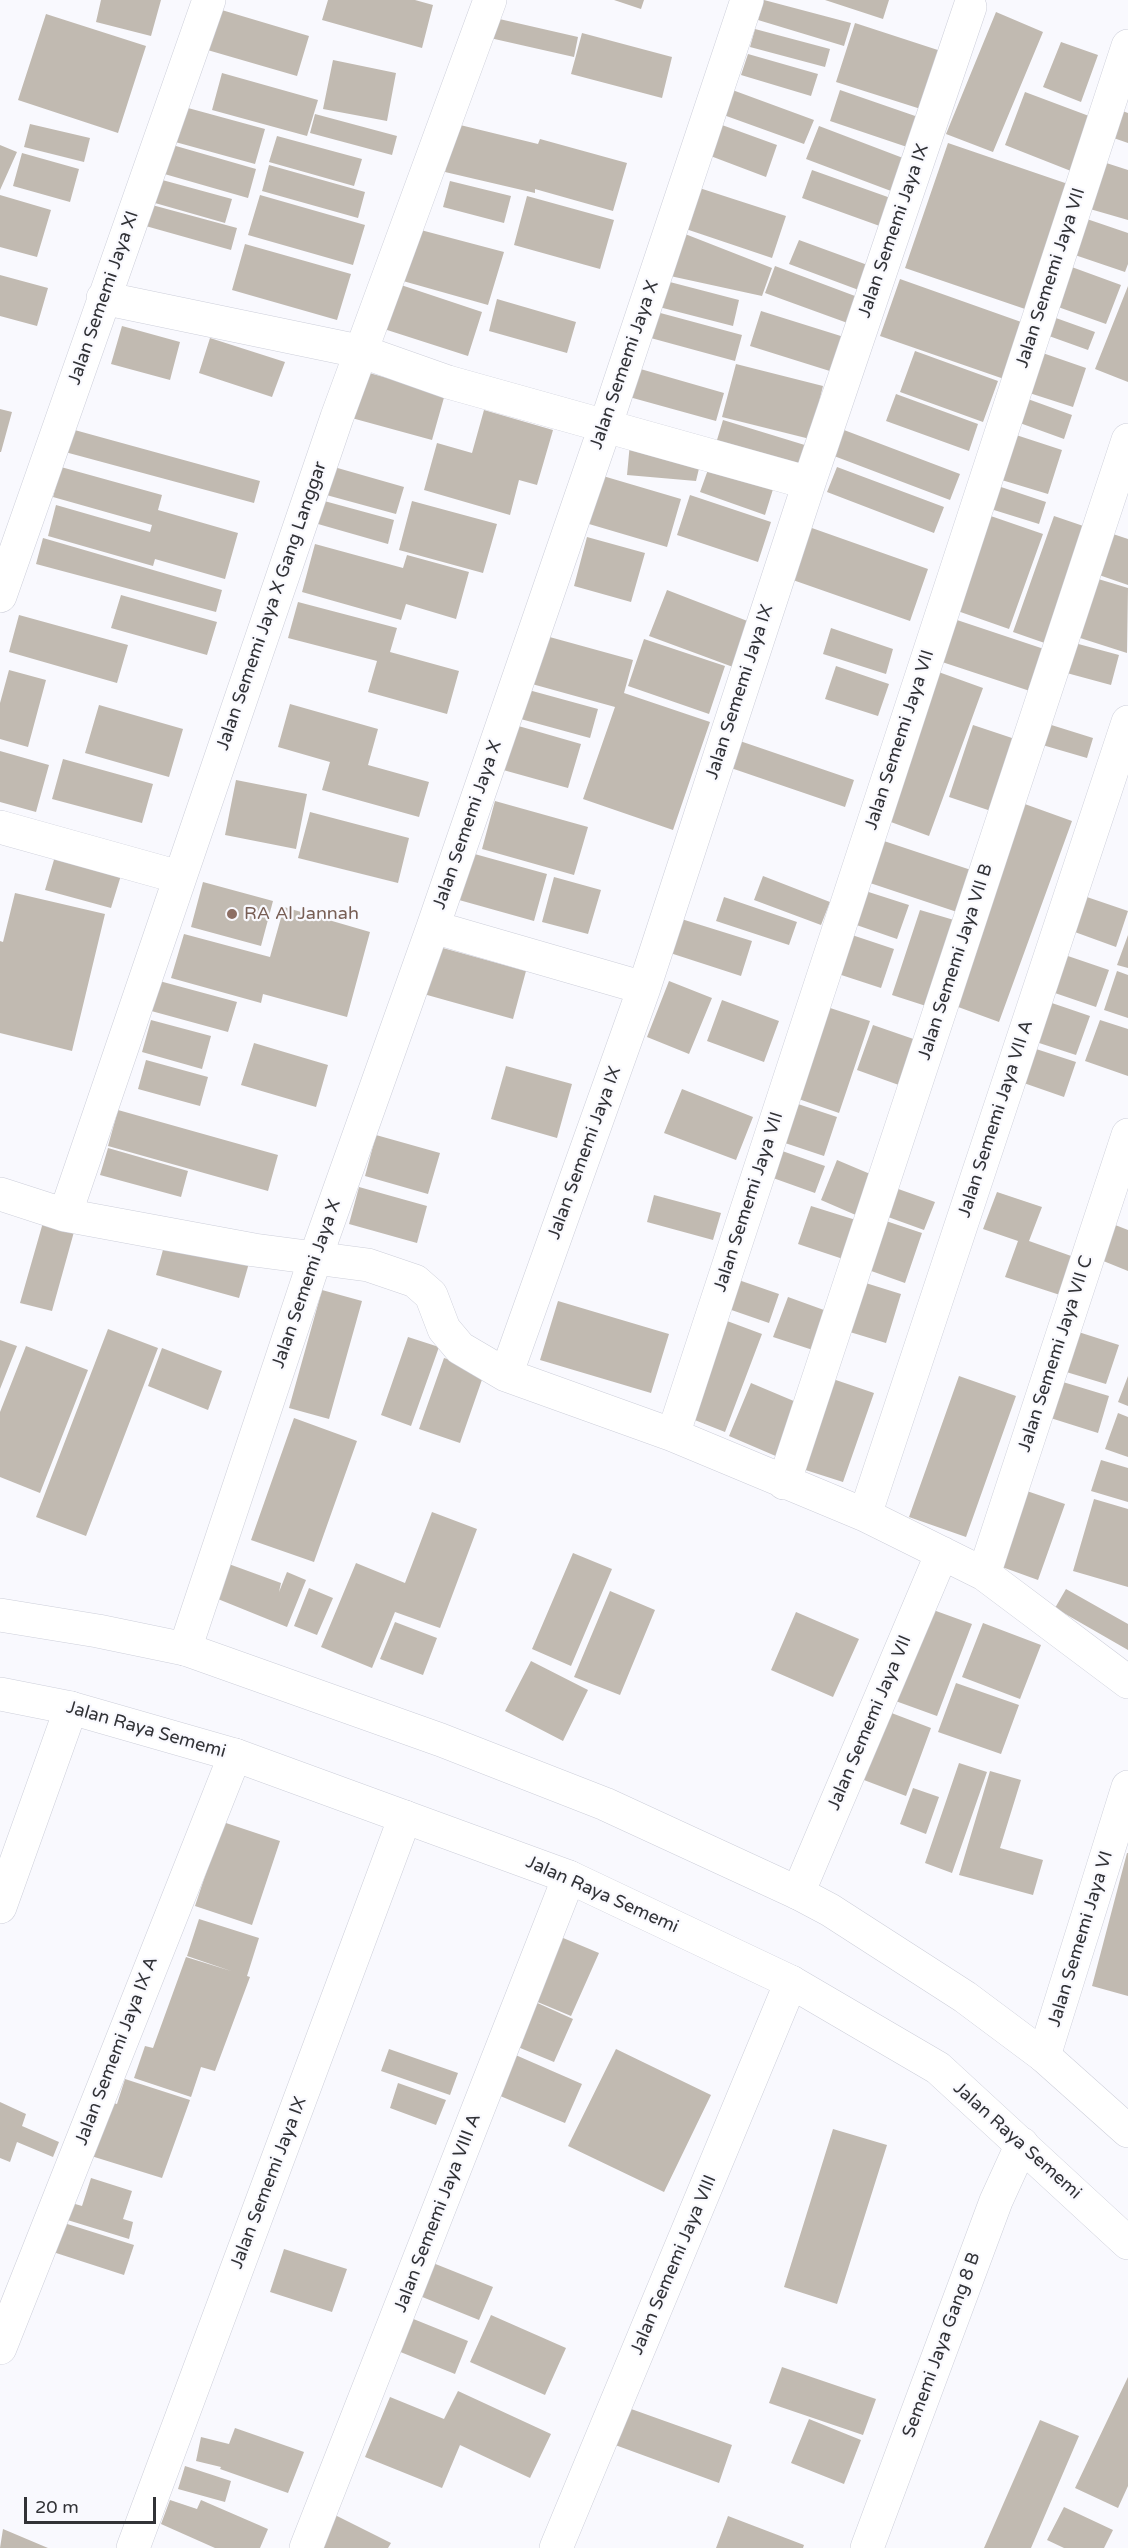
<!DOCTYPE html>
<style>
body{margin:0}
#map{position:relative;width:1128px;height:2548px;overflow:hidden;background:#f9f9fe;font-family:"Varela Round",sans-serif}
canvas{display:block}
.scale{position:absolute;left:24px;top:2497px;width:132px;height:27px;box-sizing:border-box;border:3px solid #313236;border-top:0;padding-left:8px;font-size:18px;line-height:21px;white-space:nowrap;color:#313236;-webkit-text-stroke:4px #f9f9fe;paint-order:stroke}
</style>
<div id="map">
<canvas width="1128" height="2548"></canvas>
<div class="scale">20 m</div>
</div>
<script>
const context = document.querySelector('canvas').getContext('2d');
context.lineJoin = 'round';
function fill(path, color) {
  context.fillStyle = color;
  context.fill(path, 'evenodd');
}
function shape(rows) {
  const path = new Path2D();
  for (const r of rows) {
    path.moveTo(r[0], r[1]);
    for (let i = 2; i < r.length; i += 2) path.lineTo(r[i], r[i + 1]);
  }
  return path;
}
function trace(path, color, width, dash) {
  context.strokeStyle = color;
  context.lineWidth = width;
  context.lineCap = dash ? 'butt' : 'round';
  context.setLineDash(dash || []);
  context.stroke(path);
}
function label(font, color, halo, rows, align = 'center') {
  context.font = font + ' "Varela Round",sans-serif';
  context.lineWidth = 4.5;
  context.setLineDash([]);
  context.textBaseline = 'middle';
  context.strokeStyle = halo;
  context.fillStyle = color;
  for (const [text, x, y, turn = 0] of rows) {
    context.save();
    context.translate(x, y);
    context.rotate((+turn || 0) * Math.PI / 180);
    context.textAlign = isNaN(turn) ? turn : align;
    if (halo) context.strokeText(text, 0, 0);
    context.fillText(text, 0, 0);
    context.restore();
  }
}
const building = shape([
 [101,0,161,0,151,36,96,22],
 [328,0,415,0,433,5,422,48,322,20],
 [614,0,644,0,641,9],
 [764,0,851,23,844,46,758,20],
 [825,0,889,0,883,19],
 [215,8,309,36,297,76,204,49],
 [996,12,1043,32,993,152,946,134],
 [46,14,146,46,118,133,18,100],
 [495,18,578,37,574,57,490,38],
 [855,23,947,53,927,111,836,82],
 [755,29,830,49,825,67,750,47],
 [582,33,672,57,662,98,571,74],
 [1061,42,1098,55,1081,102,1043,87],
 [748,54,818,74,811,96,741,75],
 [333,60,396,73,387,121,323,109],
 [222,73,318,100,307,136,212,110],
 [727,88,814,120,804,144,718,113],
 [840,90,921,118,910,148,830,121],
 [1025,92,1097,119,1076,173,1005,145],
 [177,105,265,129,255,164,168,140],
 [1111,107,1128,113,1128,143,1102,134],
 [315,114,397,136,392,155,310,133],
 [711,121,777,145,766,177,700,152],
 [30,124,90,138,84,162,24,147],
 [456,124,538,144,540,139,627,163,613,211,535,189,535,193,445,172],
 [819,126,903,158,891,191,806,159],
 [277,136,362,159,354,186,269,162],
 [162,142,256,169,248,198,154,171],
 [948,143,1068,184,1025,309,905,268],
 [0,145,17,152,0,190],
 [22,153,79,169,70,202,13,186],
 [1097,160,1128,170,1128,220,1083,207],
 [269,165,365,192,358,218,262,191],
 [812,170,899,201,888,229,802,198],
 [155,178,232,199,225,223,148,201],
 [450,181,511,196,504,223,443,207],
 [687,184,786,216,772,258,674,225],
 [0,195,51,210,37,257,0,247],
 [260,195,365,225,353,265,248,235],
 [527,196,614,220,600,269,514,245],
 [141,202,237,228,231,250,135,223],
 [1081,217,1128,233,1128,264,1125,272,1069,253],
 [417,229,504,252,488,305,403,281],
 [680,232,772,268,762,296,661,274],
 [799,240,873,267,864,292,789,264],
 [245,244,351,274,337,320,232,290],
 [1058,262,1121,285,1106,324,1044,302],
 [775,266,863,299,853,325,765,293],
 [0,275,48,288,37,326,0,316],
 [900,279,1024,323,1004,379,880,336],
 [666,281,739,300,733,326,659,307],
 [398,284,482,312,468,356,384,329],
 [1128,286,1128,382,1095,369],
 [497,299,576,322,567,353,489,331],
 [653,311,742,335,735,361,647,337],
 [761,311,844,337,833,372,750,346],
 [1042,313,1095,332,1088,350,1035,331],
 [122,326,180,342,170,380,111,364],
 [210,338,285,362,272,397,199,373],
 [1034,350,1086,368,1073,407,1020,390],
 [915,351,998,381,983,422,900,392],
 [736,364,823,386,810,439,722,417],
 [630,366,724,393,716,421,622,395],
 [362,371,445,394,432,440,348,417],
 [896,394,978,424,969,451,886,421],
 [1014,394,1072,415,1064,439,1006,418],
 [0,409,12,412,1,452,0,452],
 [484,410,553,430,537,485,519,480,510,515,424,490,437,443,472,453],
 [723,420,808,446,799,476,714,450],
 [71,429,260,481,254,503,65,452],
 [844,430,960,474,950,500,834,456],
 [1010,433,1062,450,1048,494,995,478],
 [630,443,702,456,696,481,627,475],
 [710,464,774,486,765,515,700,492],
 [327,465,404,487,396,514,319,493],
 [61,467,162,495,158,510,238,533,225,579,155,559,153,566,48,536,56,505,150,532,152,525,53,497],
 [837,467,944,507,934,533,827,492],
 [603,476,681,499,667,547,589,524],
 [989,483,1046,502,1039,524,981,506],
 [690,495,771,522,758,562,677,535],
 [317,499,394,520,388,544,311,522],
 [412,501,497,524,483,573,399,550],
 [982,513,1043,534,1009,629,949,608],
 [1054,516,1098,531,1059,648,1013,632],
 [809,527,928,569,910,621,790,579],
 [1113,534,1128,539,1128,585,1099,575],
 [587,537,645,553,631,602,574,586],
 [43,538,222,590,216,612,36,564],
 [315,544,403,568,407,555,469,572,456,619,406,604,401,620,302,592],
 [1095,578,1128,588,1127,653,1077,637],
 [667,590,750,622,733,667,649,636],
 [121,595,217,622,207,655,111,628],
 [298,602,397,628,390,652,459,671,447,714,368,692,377,661,288,638],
 [19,615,128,645,117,683,9,652],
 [948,617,1053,652,1039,694,933,659],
 [831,628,893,649,886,674,823,654],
 [546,636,633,660,624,693,710,722,673,830,583,799,615,707,532,684],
 [644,639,725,666,709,714,628,686],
 [1071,642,1119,655,1111,685,1063,672],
 [836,666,889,684,878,716,825,699],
 [9,670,46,680,28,747,0,739,0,703],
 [933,670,983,688,929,836,880,818],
 [525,689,598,709,590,738,517,718],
 [290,704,378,729,368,765,429,782,419,817,322,790,330,762,278,747],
 [99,705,183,729,169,777,85,753],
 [508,723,581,744,568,788,496,768],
 [1045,723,1093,738,1087,758,1039,744],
 [973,725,1021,741,997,813,949,797],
 [737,740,854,780,845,807,728,767],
 [0,751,49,765,36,812,0,802],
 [63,759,153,784,142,823,52,799],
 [236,780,307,794,296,849,225,835],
 [495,801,588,827,574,875,482,849],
 [1022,803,1072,821,999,1022,950,1004],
 [310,812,409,838,398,883,298,858],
 [872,837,980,873,966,915,858,879],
 [56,853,122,872,111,908,45,890],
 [471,853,547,874,534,921,459,900],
 [763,876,830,902,821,925,754,900],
 [554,877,601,890,588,934,542,922],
 [203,882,273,901,261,946,191,927],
 [853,887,909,905,897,939,842,920],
 [15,893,105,914,72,1051,0,1033,0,941,3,942],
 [1081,895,1128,911,1116,947,1072,931],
 [724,897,797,922,789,945,716,921],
 [284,907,370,932,347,1017,263,994,261,1003,171,978,184,934,270,957],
 [920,910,954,920,926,1006,892,995],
 [675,917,752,941,741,976,664,951],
 [840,931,894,949,881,988,826,970],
 [1128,935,1128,968,1117,965],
 [432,945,526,971,513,1019,420,993],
 [1062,954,1109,970,1096,1007,1049,991],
 [1117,971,1128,975,1128,1018,1104,1010],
 [152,979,237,1002,228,1032,144,1009],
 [669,981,712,998,689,1054,647,1037],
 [722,1000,779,1021,764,1062,707,1041],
 [1046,1001,1090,1016,1076,1055,1033,1041],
 [821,1005,870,1021,839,1113,790,1096],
 [151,1020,211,1036,202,1069,142,1052],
 [1100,1020,1128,1029,1128,1076,1085,1061],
 [873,1025,925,1043,910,1089,857,1070],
 [254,1043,328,1065,316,1107,241,1085],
 [1030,1047,1076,1062,1064,1097,1018,1081],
 [146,1060,208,1077,200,1106,138,1089],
 [506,1066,572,1084,557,1138,491,1119],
 [682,1089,753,1117,736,1160,664,1133],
 [786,1100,837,1117,824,1156,773,1139],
 [118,1110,278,1155,268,1191,108,1146],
 [376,1135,440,1153,428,1194,365,1176],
 [768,1146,825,1166,815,1193,759,1173],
 [108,1148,188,1171,181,1197,100,1175],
 [837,1160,882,1179,865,1219,821,1200],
 [887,1185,935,1202,924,1230,877,1213],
 [359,1187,427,1206,417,1243,349,1224],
 [997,1192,1042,1207,1029,1241,1074,1257,1060,1295,1005,1277,1018,1241,983,1229],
 [654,1195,721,1213,713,1240,647,1222],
 [811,1206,859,1221,846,1260,798,1244],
 [46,1212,77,1221,52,1311,20,1303],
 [877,1218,922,1233,905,1283,860,1267],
 [1105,1221,1128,1230,1128,1271,1091,1256],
 [166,1239,249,1263,239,1298,156,1275],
 [727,1276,779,1294,769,1323,717,1305],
 [856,1280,901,1294,886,1343,840,1329],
 [322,1290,362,1301,329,1419,289,1408],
 [788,1297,835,1314,822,1353,773,1337],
 [558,1301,669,1334,651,1393,540,1360],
 [719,1318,762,1334,725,1432,682,1415],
 [1066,1328,1119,1345,1106,1384,1053,1368],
 [108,1329,158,1348,86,1536,36,1517],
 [408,1337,439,1347,411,1426,381,1415],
 [0,1340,17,1346,0,1389],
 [26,1346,88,1370,40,1493,0,1477,0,1412],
 [162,1348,222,1371,208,1410,148,1386],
 [444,1358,485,1371,460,1443,419,1429],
 [959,1376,1016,1396,966,1537,909,1517],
 [1128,1376,1128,1406,1118,1402],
 [827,1377,874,1393,843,1482,796,1467],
 [1053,1379,1109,1396,1098,1433,1041,1415],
 [751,1383,808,1407,785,1460,729,1436],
 [1118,1413,1128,1417,1128,1457,1105,1449],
 [294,1418,357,1441,314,1562,251,1540],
 [1101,1460,1128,1468,1128,1502,1091,1491],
 [1018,1488,1065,1504,1038,1580,991,1563],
 [1094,1499,1128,1509,1128,1587,1073,1571],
 [432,1512,477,1529,440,1628,395,1612,372,1668,321,1647,356,1563,405,1583],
 [573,1553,612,1569,571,1666,532,1649],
 [226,1563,281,1583,279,1592,287,1572,306,1580,287,1627,213,1597],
 [309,1588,333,1598,317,1635,294,1626],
 [1066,1589,1128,1624,1128,1650,1055,1608],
 [610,1591,655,1610,620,1695,574,1677],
 [925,1607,972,1624,937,1716,890,1699],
 [796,1612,859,1639,833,1697,771,1670],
 [395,1622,437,1638,423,1675,380,1659],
 [983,1623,1041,1645,1020,1699,962,1677],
 [531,1661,588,1690,563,1741,505,1711],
 [956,1683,1019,1705,1001,1754,938,1732],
 [881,1709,931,1728,906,1796,856,1777],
 [959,1763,987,1772,952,1873,925,1863],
 [990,1771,1021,1780,1000,1848,1043,1860,1033,1895,959,1875],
 [913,1788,939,1797,926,1834,900,1824],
 [223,1822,280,1841,252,1925,195,1906],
 [1127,1853,1128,1853,1128,1996,1092,1986],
 [199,1919,259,1938,247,1976,250,1977,215,2071,201,2067,191,2097,134,2078,145,2046,153,2048,186,1957,231,1971,187,1956],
 [556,1935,599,1953,571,2016,528,1998],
 [533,2001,573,2019,554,2062,513,2045],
 [389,2049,458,2073,450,2095,381,2071],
 [616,2049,711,2095,664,2192,568,2146],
 [511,2053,582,2084,565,2123,493,2093],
 [125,2079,190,2100,162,2178,88,2155,107,2101,117,2104],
 [398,2083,446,2100,436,2125,390,2108],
 [0,2102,26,2114,22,2126,59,2142,53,2157,17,2142,10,2162,0,2158],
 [833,2129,887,2145,837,2304,784,2287],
 [91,2178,132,2191,123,2219,133,2222,129,2239,61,2218,65,2201,82,2206],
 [61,2222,134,2245,124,2275,53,2252],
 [284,2249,347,2269,332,2312,270,2292],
 [423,2259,493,2287,479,2320,410,2292],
 [491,2315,566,2348,545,2395,470,2362],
 [406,2316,468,2341,455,2374,393,2349],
 [782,2367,876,2399,863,2435,769,2403],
 [1128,2377,1128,2486,1118,2508,1075,2488],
 [458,2391,551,2434,530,2478,460,2445,442,2488,365,2457,390,2397,444,2419],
 [620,2405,732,2445,719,2483,607,2442],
 [809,2419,861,2440,844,2484,791,2463],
 [1040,2420,1079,2436,1031,2548,984,2548],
 [235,2428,304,2452,288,2493,220,2469,221,2467,196,2461,201,2437,229,2444],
 [185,2466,231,2481,225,2502,178,2489],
 [170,2500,197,2509,201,2500,268,2529,260,2548,215,2548,161,2524],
 [1064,2507,1113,2530,1104,2548,1064,2548,1047,2540],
 [333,2514,391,2543,388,2548,319,2548],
 [728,2516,804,2545,803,2548,716,2548],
 [3,2529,48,2548,0,2548]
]);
const minor = shape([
 [103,298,363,352,448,382,809,483],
 [0,596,209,0],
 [0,827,179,877],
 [433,927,644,988],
 [0,1194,65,1215,254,1250,368,1265,415,1281,431,1295,444,1329,460,1348,506,1375,673,1435,865,1515,984,1574,1128,1682],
 [65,1215,337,417,490,0],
 [506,1375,644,988,809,483,970,7],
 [673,1435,1128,46],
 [784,1483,1128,440],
 [865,1515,1128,722],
 [984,1574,1128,1135],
 [185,1649,315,1259,433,927,606,424,747,0],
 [798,1893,942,1553],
 [0,1907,71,1708],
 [1044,2056,1128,1787],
 [0,2348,235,1755],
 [133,2548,405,1817],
 [306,2548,569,1877],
 [556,2548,791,1982],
 [867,2548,996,2201,1022,2144]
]);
const secondary = shape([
 [0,1615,98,1631,185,1649,441,1740,605,1804,798,1893,830,1910,965,1997,1044,2056,1128,2131],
 [0,1694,71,1708,235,1755,569,1877,791,1982,938,2068,1128,2243]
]);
const markers = [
 [232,914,6,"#8d6e63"]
];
const streetNames = [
 ["Jalan Sememi Jaya IX",894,231,-71],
 ["Jalan Sememi Jaya VII",1051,278,-72],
 ["Jalan Sememi Jaya XI",104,298,-71],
 ["Jalan Sememi Jaya X",625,365,-71],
 ["Jalan Sememi Jaya X Gang Langgar",272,606,-71],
 ["Jalan Sememi Jaya IX",740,692,-72],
 ["Jalan Sememi Jaya VII",900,740,-72],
 ["Jalan Sememi Jaya X",468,825,-71],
 ["Jalan Sememi Jaya VII B",956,962,-72],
 ["Jalan Sememi Jaya VII A",996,1119,-72],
 ["Jalan Sememi Jaya IX",585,1153,-70],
 ["Jalan Sememi Jaya VII",749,1202,-72],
 ["Jalan Sememi Jaya X",307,1284,-71],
 ["Jalan Sememi Jaya VII C",1056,1354,-72],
 ["Jalan Sememi Jaya VII",870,1723,-67],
 ["Jalan Raya Sememi",146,1730,16],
 ["Jalan Raya Sememi",602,1895,24],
 ["Jalan Sememi Jaya VI",1081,1939,-73],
 ["Jalan Sememi Jaya IX A",117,2051,-69],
 ["Jalan Raya Sememi",1017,2141,42],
 ["Jalan Sememi Jaya IX",269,2183,-69],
 ["Jalan Sememi Jaya VIII A",438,2213,-69],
 ["Jalan Sememi Jaya VIII",674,2265,-67],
 ["Sememi Jaya Gang 8 B",942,2345,-70]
];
const educationNames = [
 ["RA Al Jannah",244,914]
];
fill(building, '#c1bab1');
trace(minor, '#cdcfda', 34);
trace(secondary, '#cdcfda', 34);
trace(minor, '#fff', 33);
trace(secondary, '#fff', 33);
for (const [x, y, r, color] of markers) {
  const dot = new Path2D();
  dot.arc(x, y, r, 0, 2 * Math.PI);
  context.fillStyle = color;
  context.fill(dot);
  trace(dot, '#f9f9fe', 2);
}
label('18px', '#313236', '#f9f9fe', streetNames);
label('18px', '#785e54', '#f9f9fe', educationNames, 'left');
</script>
